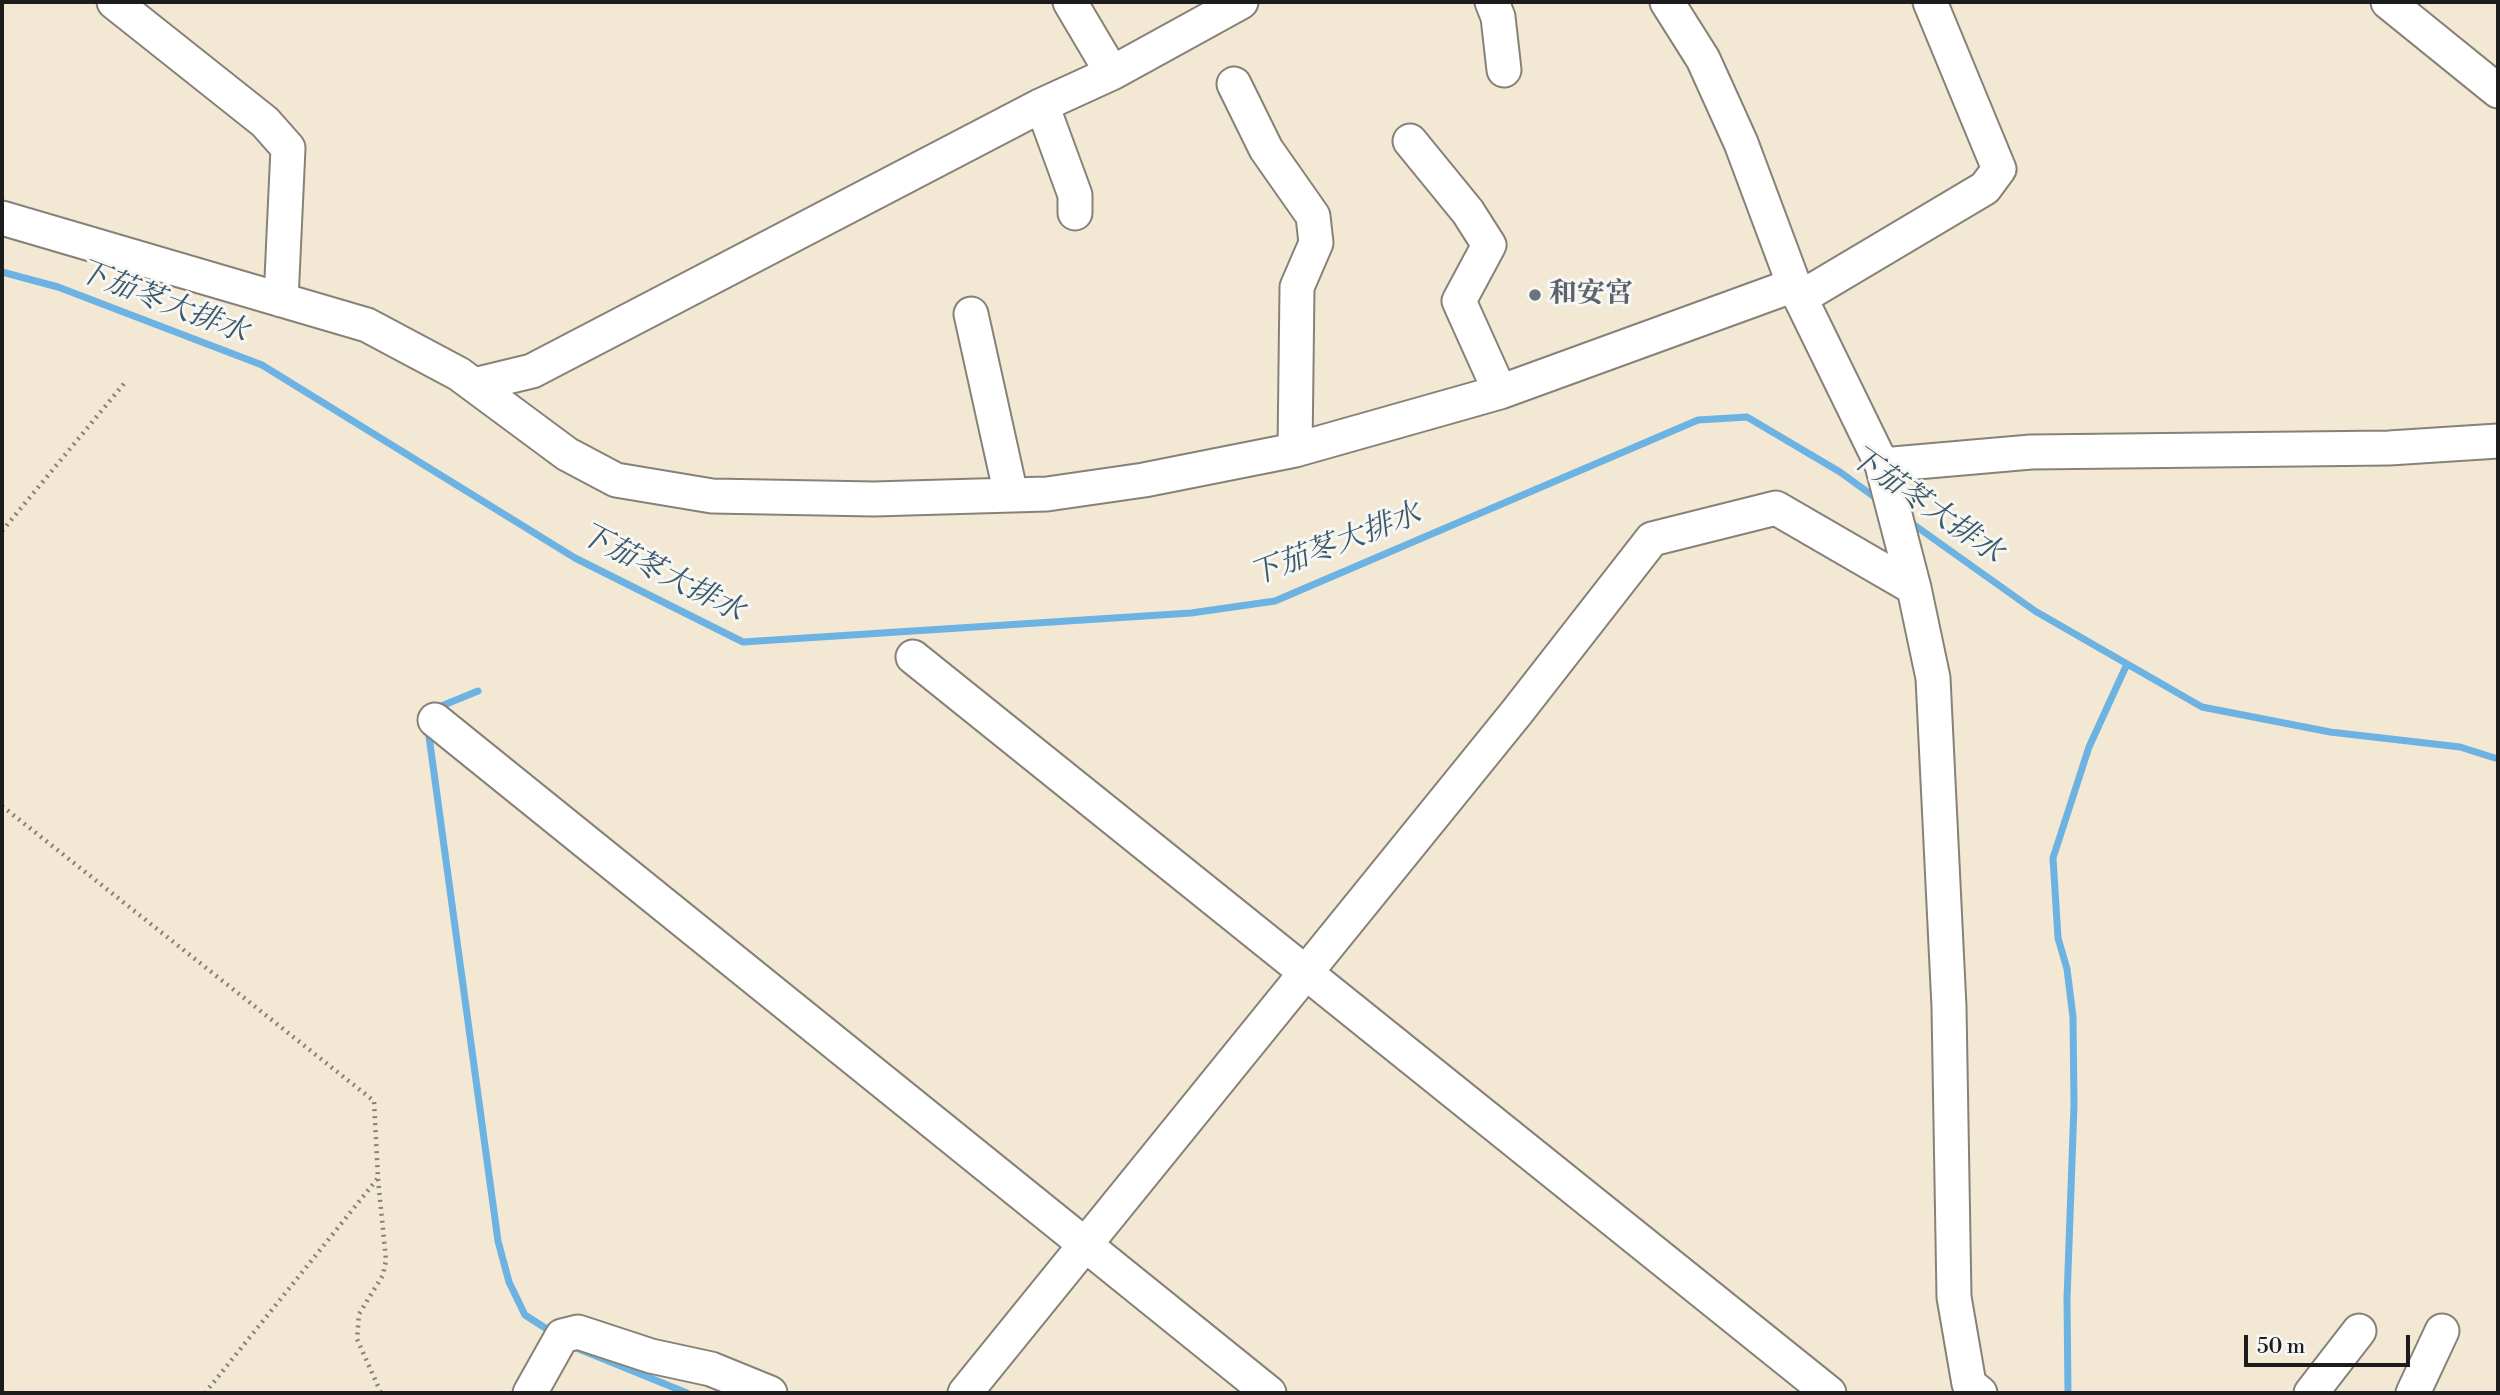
<!DOCTYPE html>
<meta charset="utf-8">
<style>
body{margin:0}
#map{position:relative;width:2500px;height:1395px;overflow:hidden;background:#f2e8d3;font-family:"Libre Bodoni",serif}
canvas{display:block}
.frame{position:absolute;inset:0;border:4px solid #1c1c1c;pointer-events:none}
.scale{position:absolute;left:2244px;top:1335px;width:166px;height:32px;box-sizing:border-box;border:4px solid #1c1c1c;border-top:0;padding-left:9px;font-size:21px;line-height:24px;white-space:nowrap;color:#1c1c1c;-webkit-text-stroke:5px #f6f6f2;paint-order:stroke}
</style>
<div id="map">
<canvas width="2500" height="1395"></canvas>
<div class="frame"></div>
<div class="scale">50 m</div>
</div>
<script>
const context = document.querySelector('canvas').getContext('2d');
context.lineJoin = 'round';
function shape(rows) {
  const path = new Path2D();
  for (const r of rows) {
    path.moveTo(r[0], r[1]);
    for (let i = 2; i < r.length; i += 2) path.lineTo(r[i], r[i + 1]);
  }
  return path;
}
function trace(path, color, width, dash) {
  context.strokeStyle = color;
  context.lineWidth = width;
  context.lineCap = dash ? 'butt' : 'round';
  context.setLineDash(dash || []);
  context.stroke(path);
}
function label(font, color, halo, rows, align = 'center') {
  context.font = font + ' "Libre Bodoni","Noto Serif TC",serif';
  context.lineWidth = 6;
  context.setLineDash([]);
  context.textBaseline = 'middle';
  context.strokeStyle = halo;
  context.fillStyle = color;
  for (const [text, x, y, turn = 0] of rows) {
    context.save();
    context.translate(x, y);
    context.rotate((+turn || 0) * Math.PI / 180);
    context.textAlign = isNaN(turn) ? turn : align;
    if (halo) context.strokeText(text, 0, 0);
    context.fillText(text, 0, 0);
    context.restore();
  }
}
const stream = shape([
 [2,272,58,287,262,365,575,558,743,642,1191,613,1275,601,1698,420,1747,417,1840,472,1880,501],
 [1910,522,2035,611,2202,707,2330,732,2460,747,2498,759],
 [434,709,478,691],
 [428,729,498,1241,509,1282,525,1315,553,1333],
 [574,1347,687,1393],
 [2068,1393,2067,1299,2074,1105,2073,1017,2067,969,2058,938,2053,858,2089,747,2127,664]
]);
const path = shape([
 [2,531,127,380],
 [2,806,374,1101,378,1178,205,1393],
 [378,1179,386,1260,383,1275,359,1314,357,1339,381,1393]
]);
const minor = shape([
 [114,2,265,122,288,148,281,300],
 [1070,2,1112,73],
 [1492,2,1498,17,1504,70],
 [1667,2,1703,59,1741,143,1794,285,1882,465,1914,588,1933,678,1949,1007,1954,1297,1969,1384,1980,1393],
 [2388,2,2498,91],
 [1234,84,1266,149,1313,216,1316,243,1297,287,1295,450],
 [1042,105,1075,195,1075,213],
 [1410,141,1468,212,1489,245,1459,301,1500,392],
 [2,218,367,325,459,374,567,454,616,480,712,496,874,499,1047,494,1144,480,1295,450,1500,392,1794,285],
 [1800,298,1985,188,1999,169,1930,2],
 [971,314,1011,495],
 [474,385,532,371,1042,105,1112,73,1241,2],
 [1882,465,2031,452,2389,448,2498,441],
 [913,657,1829,1393],
 [435,720,1269,1393],
 [530,1393,562,1336,578,1332,651,1356,711,1369,770,1393],
 [965,1393,1517,712,1652,539,1776,508,1914,588],
 [2311,1393,2359,1331],
 [2413,1393,2442,1331]
]);
const markers = [
 [1535,295,7,"#6b7280"]
];
const worshipNames = [
 ["和安宮",1549,295]
];
const waterNames = [
 ["下茄苳大排水",162,303,21],
 ["下茄苳大排水",1925,506,35],
 ["下茄苳大排水",1336,546,-21],
 ["下茄苳大排水",661,574,27]
];
trace(stream, '#6cb3e3', 7);
trace(minor, '#878278', 37);
trace(path, '#878278', 4.5, [2, 5]);
trace(minor, '#fff', 33);
for (const [x, y, r, color] of markers) {
  const dot = new Path2D();
  dot.arc(x, y, r, 0, 2 * Math.PI);
  context.fillStyle = color;
  context.fill(dot);
  trace(dot, '#f6f6f2', 2.5);
}
label('bold 28px', '#5b616d', '#f6f6f2', worshipNames, 'left');
label('italic 30px', '#3c586c', '#f6f6f2', waterNames);
</script>
